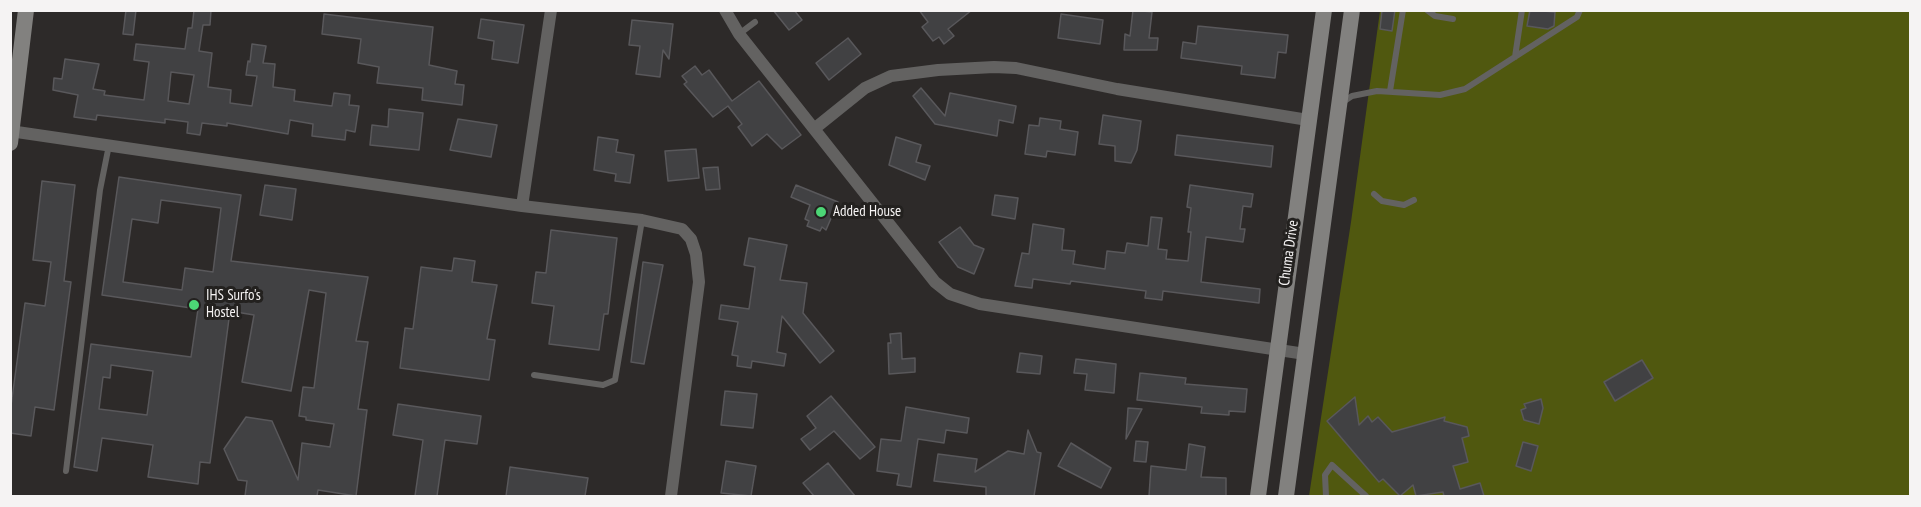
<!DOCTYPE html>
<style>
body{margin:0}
#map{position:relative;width:1921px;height:507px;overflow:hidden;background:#2d2a29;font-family:"PT Sans Narrow",sans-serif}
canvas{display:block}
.frame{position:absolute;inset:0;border:12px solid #f5f3f3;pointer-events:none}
</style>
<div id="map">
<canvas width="1921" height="507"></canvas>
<div class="frame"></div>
</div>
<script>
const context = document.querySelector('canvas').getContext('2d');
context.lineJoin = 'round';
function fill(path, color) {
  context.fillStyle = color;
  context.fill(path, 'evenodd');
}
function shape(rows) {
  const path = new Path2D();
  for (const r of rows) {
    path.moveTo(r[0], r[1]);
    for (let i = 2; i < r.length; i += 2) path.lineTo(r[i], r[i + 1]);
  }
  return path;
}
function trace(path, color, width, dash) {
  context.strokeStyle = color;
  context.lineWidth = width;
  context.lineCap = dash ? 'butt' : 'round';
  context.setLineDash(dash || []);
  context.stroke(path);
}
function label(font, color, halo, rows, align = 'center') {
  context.font = font + ' "PT Sans Narrow",sans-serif';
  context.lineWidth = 6;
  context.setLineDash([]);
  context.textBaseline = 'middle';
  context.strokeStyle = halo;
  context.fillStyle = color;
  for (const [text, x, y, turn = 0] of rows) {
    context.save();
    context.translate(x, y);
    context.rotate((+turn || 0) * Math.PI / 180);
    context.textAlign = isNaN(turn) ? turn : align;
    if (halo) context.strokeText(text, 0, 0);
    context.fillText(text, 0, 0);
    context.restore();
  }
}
const green = shape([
 [1380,11,1910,11,1910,496,1309,496,1351,222]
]);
const building = shape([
 [126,10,136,10,133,35,123,34,126,10],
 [194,10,211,10,210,25,203,25,199,51,212,53,208,87,231,90,230,103,252,106,257,76,246,75,248,61,250,62,252,44,266,46,263,63,275,64,273,87,295,90,294,101,332,106,334,93,350,95,349,105,359,106,355,132,346,130,345,140,312,136,313,124,290,120,288,134,227,123,227,126,202,123,200,135,187,133,188,122,165,119,165,123,97,115,96,120,74,117,78,95,53,90,54,78,62,79,65,59,99,64,93,89,105,91,104,95,144,100,149,62,134,60,136,44,185,49,188,28,192,28,194,10],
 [171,72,194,75,189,104,168,101,171,72],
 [773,10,794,10,802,20,789,30,773,10],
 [919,10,972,10,948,29,954,36,944,44,939,37,933,41,922,27,928,22,919,10],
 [1133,10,1152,12,1149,38,1158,38,1157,50,1124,50,1125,34,1130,36,1133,10],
 [1382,10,1395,10,1392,31,1380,29,1382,10],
 [1530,10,1555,12,1554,26,1548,29,1527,26,1530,10],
 [324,14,433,27,429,65,457,71,455,84,464,85,462,105,422,100,423,88,377,83,379,67,358,63,361,39,322,34,324,14],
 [1061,14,1103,20,1100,44,1058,38,1061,14],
 [481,19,524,25,518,63,492,59,494,41,478,38,481,19],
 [632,20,673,24,669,59,663,50,660,77,636,74,640,46,629,45,632,20],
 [1198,26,1288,35,1286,53,1278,52,1275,78,1241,74,1242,66,1181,58,1183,42,1196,44,1198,26],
 [848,38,861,54,829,80,816,63,848,38],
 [695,66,702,75,709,70,732,101,759,81,801,135,782,149,767,134,752,146,738,127,742,124,728,106,713,117,684,84,687,82,682,76,695,66],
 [921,88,945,116,950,93,1016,106,1013,123,999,120,997,136,935,124,913,96,921,88],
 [389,109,423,113,419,150,370,145,372,125,388,127,389,109],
 [1103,115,1141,121,1137,150,1131,163,1115,161,1115,146,1099,144,1103,115],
 [1040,118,1061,121,1060,129,1078,132,1075,155,1047,151,1046,157,1025,154,1029,125,1039,126,1040,118],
 [458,119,497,125,491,157,450,150,458,119],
 [1177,135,1273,146,1271,167,1175,155,1177,135],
 [598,137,618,140,616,152,634,155,630,183,615,181,616,174,594,170,598,137],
 [896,137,921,145,916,162,930,166,925,180,889,165,896,137],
 [696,149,699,178,668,181,665,151,696,149],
 [718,167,720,189,706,190,703,168,718,167],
 [119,177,241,195,231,261,368,277,356,341,368,342,358,409,367,410,356,496,318,490,317,496,245,496,247,481,238,480,224,449,246,417,272,421,298,480,302,443,330,447,334,424,306,420,306,417,299,416,303,387,314,388,326,293,309,290,291,391,242,382,254,315,230,311,210,463,200,462,198,484,148,477,153,445,102,438,97,471,74,467,91,344,191,357,198,309,102,295,119,177],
 [161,200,221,208,213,272,185,268,182,290,123,282,132,219,158,223,161,200],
 [111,365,153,371,147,415,99,409,103,377,110,378,111,365],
 [42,181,75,185,64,281,71,282,54,410,35,407,31,436,10,433,10,413,25,303,45,306,51,262,33,260,42,181],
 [265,185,296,189,292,220,260,215,265,185],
 [796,185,838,202,826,230,822,227,820,231,807,226,809,221,805,219,810,205,791,197,796,185],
 [1190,185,1253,194,1251,207,1243,206,1240,229,1245,229,1243,242,1206,237,1201,282,1260,289,1259,303,1163,291,1162,300,1145,298,1146,291,1071,281,1070,284,1033,279,1032,288,1015,286,1022,253,1029,254,1033,224,1064,229,1062,250,1075,251,1073,264,1105,269,1107,251,1125,253,1127,243,1148,246,1151,217,1162,218,1158,249,1167,250,1166,259,1188,261,1191,232,1188,232,1191,208,1187,207,1190,185],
 [995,195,1018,198,1015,219,992,215,995,195],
 [960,227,974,245,984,249,974,274,958,267,939,242,960,227],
 [551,230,617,238,608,314,604,314,599,350,549,344,554,306,532,303,536,272,546,273,551,230],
 [749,238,787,245,780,280,807,283,803,313,834,351,820,363,782,316,777,352,786,354,784,366,752,361,751,368,737,366,738,356,732,355,738,322,719,319,721,305,749,309,755,267,744,265,749,238],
 [454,258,475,261,472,282,497,285,487,339,495,340,489,380,400,368,405,328,413,329,421,267,452,271,454,258],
 [643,262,663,265,644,364,631,362,643,262],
 [901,333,902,359,915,358,915,372,889,374,888,343,891,343,890,334,901,333],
 [1020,353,1042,356,1040,374,1017,372,1020,353],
 [1076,359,1116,364,1114,393,1085,390,1087,374,1074,373,1076,359],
 [1642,360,1653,378,1615,401,1604,382,1642,360],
 [1140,373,1186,378,1185,384,1247,389,1245,412,1229,411,1229,415,1201,413,1202,407,1137,400,1140,373],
 [725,391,757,394,753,428,721,425,725,391],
 [831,396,875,447,860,459,834,431,810,450,801,439,816,428,807,416,831,396],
 [1355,397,1359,425,1368,416,1372,422,1378,417,1392,432,1445,417,1444,421,1467,427,1469,436,1462,438,1468,462,1453,466,1460,489,1480,483,1484,496,1444,496,1443,492,1416,496,1413,485,1400,496,1383,479,1379,482,1327,421,1355,397],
 [1541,399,1543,408,1539,424,1524,420,1521,410,1526,408,1524,404,1541,399],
 [398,404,481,416,477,444,445,440,437,496,415,496,423,440,393,435,398,404],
 [906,407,969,418,967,433,946,430,944,443,918,439,911,487,897,485,899,474,877,471,881,439,901,441,906,407],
 [1128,408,1142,409,1126,439,1128,408],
 [1028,430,1037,452,1041,453,1034,496,986,496,986,487,934,481,938,454,977,459,975,472,1008,451,1024,454,1028,430],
 [1136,441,1148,442,1146,462,1134,461,1136,441],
 [1523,442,1538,446,1531,471,1516,466,1523,442],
 [1071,443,1111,468,1101,488,1058,466,1071,443],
 [1189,444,1205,447,1201,477,1226,478,1226,496,1149,496,1151,466,1186,470,1189,444],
 [726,461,756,466,751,496,721,493,726,461],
 [828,463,855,496,814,496,803,483,828,463],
 [510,467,588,478,585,496,506,496,510,467]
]);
const lane = shape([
 [1427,10,1435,16,1453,19],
 [739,34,755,22],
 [1515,57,1522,10],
 [1390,91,1403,10],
 [1343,102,1352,96,1377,91,1440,95,1465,89,1577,17,1580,10],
 [1374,194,1382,201,1404,205,1414,200],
 [534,375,603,385,615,380,642,220],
 [66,471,100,190,109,145],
 [1326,496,1325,475,1332,465,1366,496]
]);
const street = shape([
 [725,10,739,34,935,282,950,294,980,304,1305,354],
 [814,129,865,88,891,76,938,70,994,67,1016,68,1117,89,1308,120],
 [10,131,522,206,642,220,682,229,691,239,696,254,699,282,671,496],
 [522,206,551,10]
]);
const secondary = shape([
 [10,143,26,10],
 [1258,496,1324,10],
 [1286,496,1352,10]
]);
const markers = [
 [821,212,6,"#4cd676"],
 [194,305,6,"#4cd676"]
];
const poiNames = [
 ["Added House",833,212],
 ["IHS Surfo's",206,296],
 ["Hostel",206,313]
];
const streetNames = [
 ["Chuma Drive",1289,253,-82]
];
fill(green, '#50580f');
fill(building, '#414143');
trace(building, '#59585b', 1.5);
trace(lane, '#636261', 6);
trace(street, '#636261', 12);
trace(secondary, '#82817f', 16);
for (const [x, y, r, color] of markers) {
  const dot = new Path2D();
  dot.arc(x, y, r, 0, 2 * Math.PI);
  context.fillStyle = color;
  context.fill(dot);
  trace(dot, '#23211f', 2);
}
label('15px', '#f5f3f3', '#23211f', poiNames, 'left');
label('15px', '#f5f3f3', '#23211f', streetNames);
</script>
